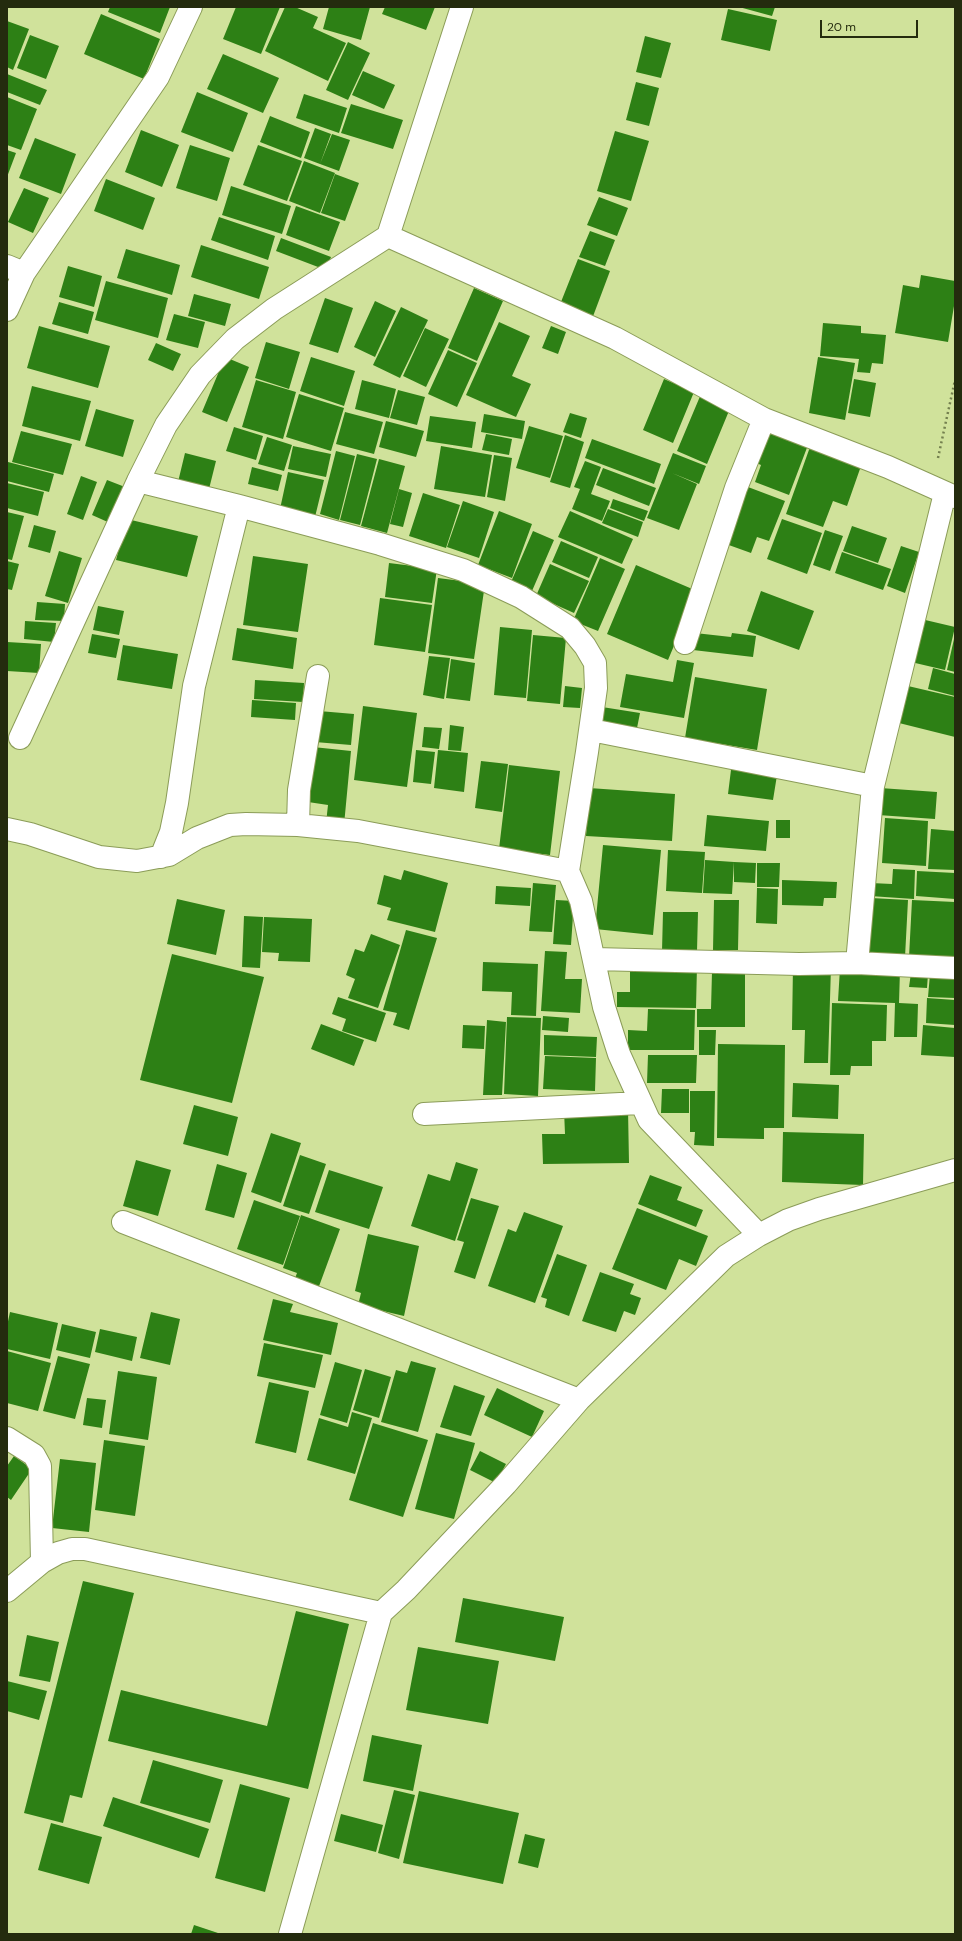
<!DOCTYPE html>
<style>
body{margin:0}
#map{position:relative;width:962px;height:1941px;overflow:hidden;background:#d0e29b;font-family:"DM Sans",sans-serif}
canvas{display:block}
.frame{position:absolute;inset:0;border:8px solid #242b0e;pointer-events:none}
.scale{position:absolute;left:820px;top:20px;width:98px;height:18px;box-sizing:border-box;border:2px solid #242b0e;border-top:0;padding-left:5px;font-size:12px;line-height:14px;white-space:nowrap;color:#242b0e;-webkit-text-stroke:3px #d0e29b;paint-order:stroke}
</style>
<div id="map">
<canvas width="962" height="1941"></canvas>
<div class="frame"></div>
<div class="scale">20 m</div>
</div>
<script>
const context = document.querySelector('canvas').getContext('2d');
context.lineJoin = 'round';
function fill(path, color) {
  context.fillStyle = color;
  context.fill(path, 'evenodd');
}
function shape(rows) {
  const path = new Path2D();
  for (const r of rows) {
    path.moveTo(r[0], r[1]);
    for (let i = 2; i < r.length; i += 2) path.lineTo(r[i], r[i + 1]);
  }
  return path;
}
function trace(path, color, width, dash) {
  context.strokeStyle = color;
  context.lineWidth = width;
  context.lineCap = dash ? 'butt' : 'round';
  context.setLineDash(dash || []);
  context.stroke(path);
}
const building = shape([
 [110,7,170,7,160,33,108,12],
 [236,7,280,7,261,54,223,39],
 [285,7,295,7,318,17,313,28,346,43,328,81,265,51],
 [329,7,370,7,361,40,323,29],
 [385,7,435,7,426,30,382,14],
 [739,7,775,7,772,16],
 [728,9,777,20,770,51,721,40],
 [101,14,160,39,144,79,84,54],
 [7,21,29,29,13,70,7,67],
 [30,35,59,46,46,79,17,68],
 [645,36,671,43,661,78,636,72],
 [348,42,370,53,348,100,326,90],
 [223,54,279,78,263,113,207,89],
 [363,71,395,85,384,109,352,95],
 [7,74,47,90,40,105,7,92],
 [636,82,659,88,649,126,626,120],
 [197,92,248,113,233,152,181,132],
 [304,94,347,108,339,133,296,118],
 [7,97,37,109,21,150,7,145],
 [351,104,403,120,393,149,341,133],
 [270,116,310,132,301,158,260,142],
 [315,128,331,134,320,164,304,158],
 [141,130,179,145,162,187,125,172],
 [615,131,649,141,631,201,597,191],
 [332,134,350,140,339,171,320,164],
 [35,138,76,154,61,194,19,178],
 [190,145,230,158,217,201,176,188],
 [258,145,302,161,287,201,243,185],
 [7,150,16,153,7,177],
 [304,161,335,173,320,213,289,201],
 [335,174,359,183,345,221,321,213],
 [106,179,155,198,143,230,94,211],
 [231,186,291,206,282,234,222,215],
 [24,188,49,198,33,233,8,222],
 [599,197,628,208,617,236,587,225],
 [296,206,340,222,329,251,286,235],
 [219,217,275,236,268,260,211,240],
 [590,231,615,240,605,266,579,257],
 [281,238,331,257,326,270,276,251],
 [201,245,269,267,259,299,191,277],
 [126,249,180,265,172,295,117,278],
 [578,259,610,271,592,319,559,307],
 [68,266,102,276,94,307,59,297],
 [921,275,955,281,955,300,948,342,895,333,903,285,919,288],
 [106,281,168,298,158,338,95,320],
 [474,288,503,301,477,361,448,348],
 [194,294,231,304,225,326,188,316],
 [325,298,353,308,338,353,309,344],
 [375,301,396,311,375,357,354,347],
 [59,302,94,312,88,334,52,324],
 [401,307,428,320,400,378,373,365],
 [174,314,205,322,198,348,166,340],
 [499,322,530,336,512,376,531,384,516,417,466,395],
 [823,323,861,326,861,333,886,335,883,364,872,363,870,373,857,372,859,359,820,356],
 [39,326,110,346,98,388,27,368],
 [551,326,566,332,558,354,542,348],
 [425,328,449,339,426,387,403,376],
 [266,342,300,352,289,389,255,378],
 [156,343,181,354,173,371,148,360],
 [448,350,477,363,457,407,428,394],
 [225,357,249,367,227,422,202,412],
 [311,357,355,371,344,406,300,391],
 [818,357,855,363,845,420,809,413],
 [664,379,694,392,673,443,643,430],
 [854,379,876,383,870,417,848,413],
 [256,380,296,392,283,439,242,427],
 [362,380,396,389,389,418,355,409],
 [32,386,91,401,80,441,22,426],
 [398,390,425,397,417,425,390,418],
 [299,394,344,408,331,451,286,437],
 [701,394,731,406,707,464,677,451],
 [96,409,134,420,123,457,85,446],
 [345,412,383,422,374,454,336,444],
 [570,413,587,418,581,438,563,432],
 [484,414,525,421,522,439,481,432],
 [430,416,476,422,472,448,426,441],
 [386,421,424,431,416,457,379,447],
 [529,426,563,436,550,478,516,468],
 [234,427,263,436,256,460,226,451],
 [767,429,808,445,789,495,755,482,761,465,754,462],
 [21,431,72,444,63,475,12,462],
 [486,434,512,439,509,455,482,450],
 [565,435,584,442,570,488,550,482],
 [267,437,292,445,284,471,258,464],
 [592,439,661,464,654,484,585,458],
 [293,446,331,454,326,477,288,469],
 [441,446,492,455,485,497,434,489],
 [810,447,861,466,847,506,833,501,823,527,786,514],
 [336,451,355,456,339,520,320,514],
 [185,453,216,461,209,489,178,482],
 [673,453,706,466,699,484,672,473,697,484,679,530,647,518],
 [357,454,377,459,360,525,340,520],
 [494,455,512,458,505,501,487,497],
 [379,459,405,466,387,533,361,526],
 [585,461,601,467,591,494,610,501,602,521,572,509,580,489,574,487],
 [8,462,54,474,49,492,7,481],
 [252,467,282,475,278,491,248,484],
 [603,468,656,488,649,506,596,485],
 [288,472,324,480,315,517,280,509],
 [81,476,97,482,83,520,67,514],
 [107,480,125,487,110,523,92,515],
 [7,483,44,492,38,516,7,508],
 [748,487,785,501,769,541,757,537,751,553,726,544],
 [399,489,412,493,403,527,390,524],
 [423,493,460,505,446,548,409,536],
 [613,499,648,511,644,521,610,508],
 [463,501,494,512,479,558,447,547],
 [608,509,643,522,638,537,602,523],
 [499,511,532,524,512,578,478,565],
 [570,511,633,539,622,564,558,537],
 [7,512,24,516,12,560,7,559],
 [127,519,198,536,187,577,116,560],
 [782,519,822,533,807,574,767,559],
 [34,525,56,531,50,553,28,547],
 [852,526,887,538,878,563,843,551],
 [825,530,843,536,830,571,813,565],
 [533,531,554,540,532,591,511,582],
 [561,541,598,557,589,578,552,562],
 [901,546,919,552,905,593,887,586],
 [59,551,82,558,68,603,45,596],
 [842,552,891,569,883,590,835,573],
 [253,556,308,564,298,632,243,625],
 [600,558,625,569,598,631,573,621],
 [7,561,19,564,12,590,7,589],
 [389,563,437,569,432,603,385,597],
 [550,564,589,581,574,613,536,596],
 [636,565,697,591,668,660,607,634],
 [438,578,485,584,474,659,428,653],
 [761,591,814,611,799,650,747,631],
 [380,598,432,605,425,652,374,645],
 [37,602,65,604,64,621,35,620],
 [98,606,124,611,119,635,93,630],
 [921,619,955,627,945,670,911,662],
 [25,621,56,623,54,642,24,639],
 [500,627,532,630,526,698,494,695],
 [237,628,297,638,293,669,232,660],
 [695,633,731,637,732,633,756,636,753,657,693,650],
 [92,634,120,639,116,658,88,653],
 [533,635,566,638,560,704,527,701],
 [954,639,955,640,955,672,947,670],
 [7,642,41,644,39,673,7,671],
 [123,645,178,654,172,689,117,680],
 [429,656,450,658,444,699,423,695],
 [451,659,475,663,470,701,446,698],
 [677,660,694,663,684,718,620,707,626,674,673,682],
 [933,668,955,674,955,696,928,689],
 [695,677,767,689,757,750,685,738],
 [255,680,304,683,303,702,254,699],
 [565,686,582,688,580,708,563,707],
 [908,686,955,697,955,737,899,723],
 [252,700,296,703,295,720,251,717],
 [363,706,417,713,407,787,354,780],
 [602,707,640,713,636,733,598,727],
 [319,711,354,714,351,745,315,742],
 [450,725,464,727,461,751,448,750],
 [424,727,442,728,439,749,422,747],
 [313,747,351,751,344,825,326,823,328,805,308,802],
 [416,750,435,752,431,784,413,782],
 [438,750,468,753,464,792,434,788],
 [481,761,508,764,502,812,475,808],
 [732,762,778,769,773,800,728,794],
 [509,765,560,771,550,855,499,849],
 [589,788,675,794,672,841,586,836],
 [880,788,937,792,935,819,878,815],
 [707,815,769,821,766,851,704,846],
 [885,818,928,821,926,866,882,863],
 [776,820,790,820,790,838,776,838],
 [931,829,955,831,955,870,928,869],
 [603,845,661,850,653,935,595,929],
 [668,850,705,852,702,893,666,891],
 [705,860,734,862,732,894,703,893],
 [734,862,756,863,755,883,734,882],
 [757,863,780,863,779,887,757,887],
 [893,869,915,870,914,899,870,896,871,883,892,884],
 [404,870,448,883,435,932,387,920,391,908,377,904,384,875,401,880],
 [917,871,955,873,955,899,916,896],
 [782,880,837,882,836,898,824,898,823,906,782,905],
 [533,883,556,885,552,932,529,931],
 [496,886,531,888,530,906,495,904],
 [757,888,778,889,777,924,756,923],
 [871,898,908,900,905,957,868,956],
 [177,899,225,910,216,955,167,944],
 [556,900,574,901,571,945,553,944],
 [714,900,739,900,738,950,713,950],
 [912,900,955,902,955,960,909,957],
 [663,912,698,912,697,951,662,951],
 [244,916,263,917,260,968,242,967],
 [264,917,312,919,310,962,278,961,279,953,262,952],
 [406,930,437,938,409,1030,393,1025,397,1013,383,1010],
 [371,934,400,945,378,1008,348,998,355,979,346,975,355,949,364,952],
 [545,951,567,952,565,979,582,979,580,1013,541,1011],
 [172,954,264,977,232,1103,140,1080],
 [483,962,538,964,536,1016,511,1015,512,992,482,991],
 [630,965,697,966,696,1008,617,1007,617,992,630,992],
 [793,966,831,967,828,1063,804,1063,805,1030,792,1030],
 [840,968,900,970,899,1003,918,1004,917,1037,894,1037,895,1003,838,1001],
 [712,972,745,972,745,1027,697,1027,697,1009,711,1009],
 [911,973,928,974,927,988,909,987],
 [930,974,955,976,955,998,928,997],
 [338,997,386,1013,376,1042,342,1031,346,1019,332,1014],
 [927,998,955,1000,955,1025,926,1023],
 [832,1003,887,1005,886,1041,872,1041,872,1066,851,1066,850,1075,830,1075],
 [648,1009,695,1010,694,1050,628,1050,628,1030,647,1031],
 [543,1016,569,1018,568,1032,542,1030],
 [507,1017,541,1018,538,1096,504,1094],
 [487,1020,506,1022,502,1095,483,1095],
 [321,1024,364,1040,354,1066,311,1049],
 [463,1025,485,1026,484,1049,462,1048],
 [923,1025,955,1028,955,1057,921,1055],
 [699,1030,716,1030,715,1055,699,1055],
 [544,1035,597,1037,596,1057,544,1055],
 [718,1044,785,1045,784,1128,764,1128,764,1139,717,1138],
 [648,1055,697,1055,696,1083,647,1083],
 [545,1056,596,1058,595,1091,543,1089],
 [793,1083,839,1085,838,1119,792,1117],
 [662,1089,689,1089,689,1113,661,1113],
 [690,1091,715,1091,714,1146,694,1145,695,1132,690,1132],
 [194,1105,238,1117,228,1156,183,1144],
 [628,1109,629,1163,543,1164,542,1134,565,1134,564,1110],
 [783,1132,864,1134,863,1185,782,1182],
 [271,1133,301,1143,281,1203,251,1192],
 [300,1155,326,1164,309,1214,283,1206],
 [136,1160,171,1170,158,1216,123,1206],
 [456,1162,478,1169,455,1241,411,1226,428,1174,450,1181],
 [217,1164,247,1173,234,1218,205,1210],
 [329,1170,383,1187,369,1229,315,1212],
 [650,1175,682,1187,677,1200,703,1210,696,1227,638,1204],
 [471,1198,499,1206,475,1279,454,1272,464,1242,457,1240],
 [254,1200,300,1216,283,1265,237,1249],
 [637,1208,708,1236,696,1266,679,1259,666,1290,612,1269],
 [524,1212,563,1226,535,1303,488,1286,508,1229,516,1232],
 [301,1215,340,1229,318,1289,294,1281,297,1273,283,1268],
 [368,1234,419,1246,404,1316,358,1305,361,1293,355,1291],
 [557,1254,587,1265,569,1316,545,1307,547,1299,541,1297],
 [600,1272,634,1284,630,1294,641,1298,635,1315,624,1311,616,1332,582,1321],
 [273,1299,293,1304,290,1312,338,1323,331,1355,263,1340],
 [10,1312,58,1323,50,1359,7,1349,7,1326],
 [151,1312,180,1319,170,1365,140,1358],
 [62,1324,96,1332,90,1358,56,1350],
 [100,1329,137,1337,132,1361,95,1352],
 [264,1343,323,1355,315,1388,257,1376],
 [7,1351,51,1363,38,1411,7,1403],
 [58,1356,90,1364,75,1419,43,1411],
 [411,1361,436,1368,418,1432,381,1422,396,1370,407,1373],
 [335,1362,362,1370,347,1423,320,1415],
 [365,1369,391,1377,379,1418,353,1410],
 [118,1371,157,1377,148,1440,109,1434],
 [269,1382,309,1391,296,1453,255,1443],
 [454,1385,485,1396,471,1436,440,1427],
 [497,1388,544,1411,532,1437,484,1415],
 [87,1398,106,1400,102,1428,83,1425],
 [352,1412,372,1418,355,1474,307,1460,319,1418,348,1427],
 [373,1423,428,1440,403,1517,349,1500],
 [436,1433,475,1443,454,1519,415,1509],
 [104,1440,145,1446,135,1516,95,1510],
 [480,1451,506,1464,496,1483,470,1470],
 [14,1456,32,1469,11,1500,7,1497,7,1466],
 [60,1459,96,1463,89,1532,52,1528],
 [83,1581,134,1593,82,1798,70,1795,63,1823,24,1813],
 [463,1598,564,1617,555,1661,455,1642],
 [296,1611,349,1624,308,1789,108,1741,121,1690,267,1726],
 [27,1635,59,1642,50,1682,19,1676],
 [418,1647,499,1661,488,1724,406,1710],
 [7,1681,47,1691,39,1720,7,1711],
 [372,1735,422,1745,413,1791,363,1781],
 [153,1760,223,1780,210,1823,140,1803],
 [240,1784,290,1798,265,1892,215,1878],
 [394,1790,415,1795,399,1859,378,1853],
 [419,1791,519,1813,503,1884,403,1863],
 [113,1797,209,1829,199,1858,103,1826],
 [341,1814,383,1825,376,1852,334,1841],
 [51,1823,102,1837,89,1884,38,1870],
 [525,1834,545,1839,538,1868,518,1863],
 [194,1925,221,1934,191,1934]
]);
const path = shape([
 [938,458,955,380]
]);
const minor = shape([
 [388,236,615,338,764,419,888,467,955,497],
 [7,266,24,273],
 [7,310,24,273,158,77,191,7],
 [138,481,239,506,380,544,463,570,521,597,570,628,585,646,595,663,596,688,587,752,568,871,581,901,604,1007,619,1054,649,1120,759,1235],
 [685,643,736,488,764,419],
 [318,676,299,790,298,825,358,831,568,871],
 [591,730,873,786],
 [20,738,138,481,166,425,200,375,235,339,274,309,388,236,462,7],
 [7,829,30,834,99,857,137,861,169,855,197,838,230,825,246,824,298,825],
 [161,857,171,832,177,803,194,686,239,506],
 [594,959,799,964,857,963,955,968],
 [857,963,873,786,945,493],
 [424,1114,640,1103],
 [123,1222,579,1400],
 [7,1438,34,1455,40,1466,42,1562],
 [7,1591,42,1562,58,1553,72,1549,85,1549,381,1613],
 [290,1934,381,1613,406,1590,506,1484,579,1400,726,1256,759,1235,788,1220,819,1209,955,1170]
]);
fill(building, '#2d8015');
trace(minor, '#8b9c58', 24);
trace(path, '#74804f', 2.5, [2, 3]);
trace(minor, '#fff', 22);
</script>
